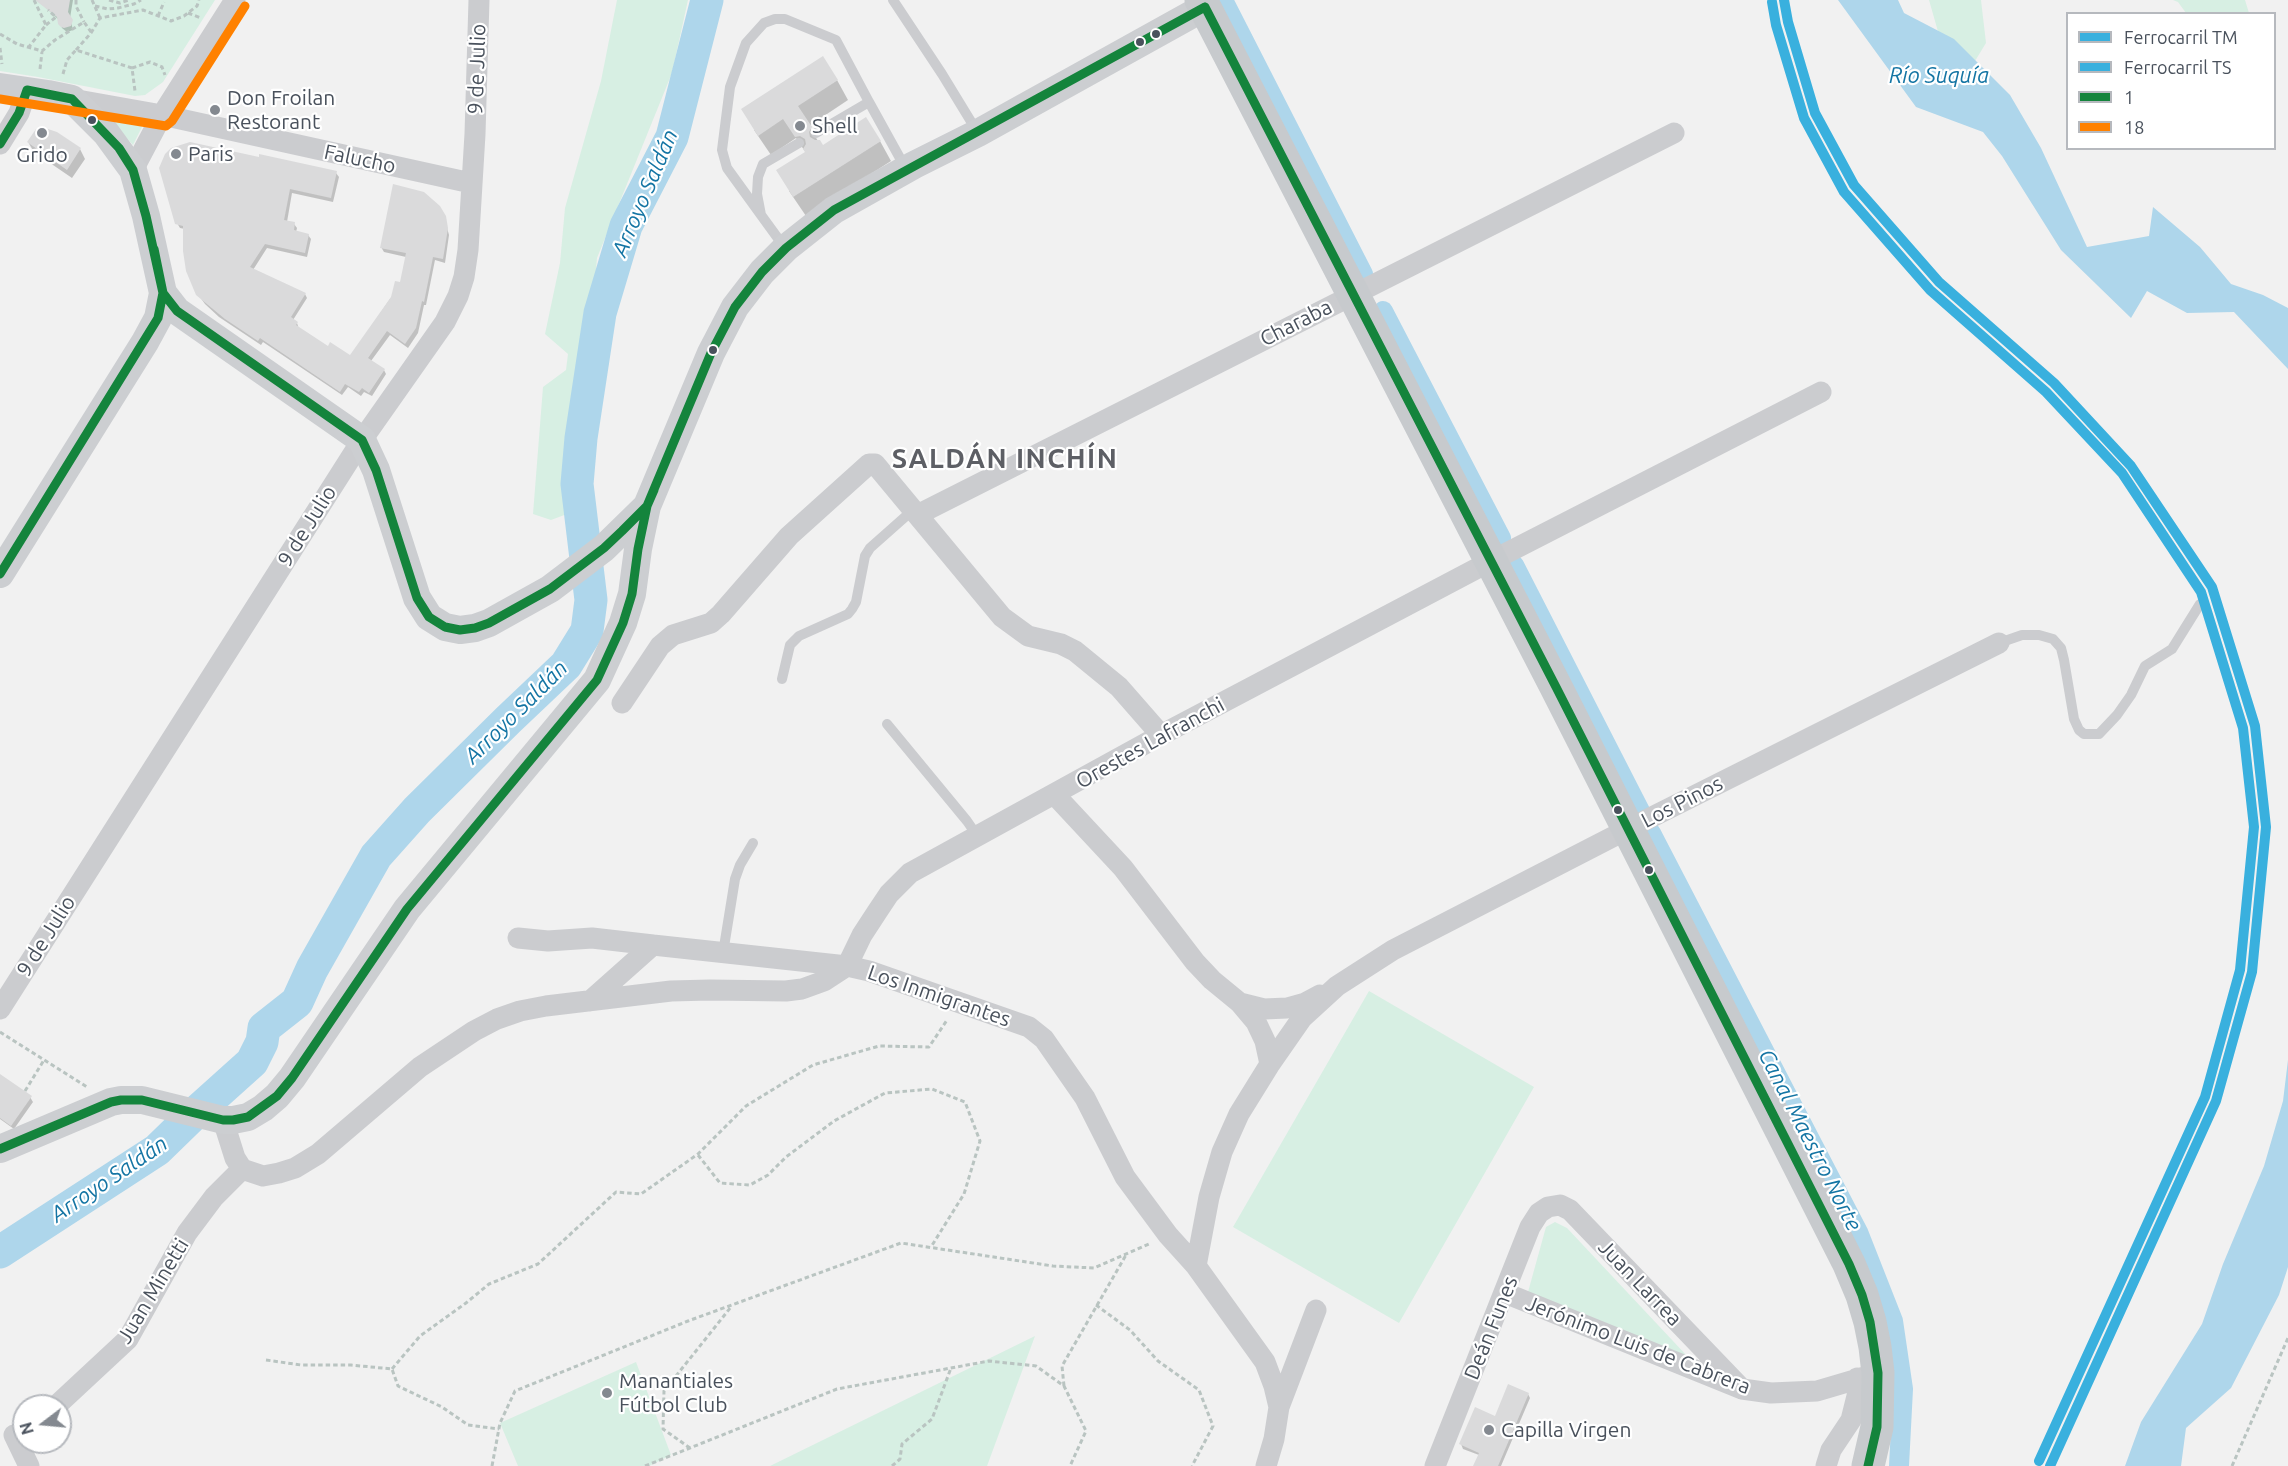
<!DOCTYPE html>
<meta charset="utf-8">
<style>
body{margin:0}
#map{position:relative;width:2288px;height:1466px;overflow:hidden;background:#f1f1f1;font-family:Ubuntu,sans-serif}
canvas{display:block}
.legend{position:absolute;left:2066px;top:12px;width:210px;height:138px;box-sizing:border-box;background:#fff;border:2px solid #b6b9be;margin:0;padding:8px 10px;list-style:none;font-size:18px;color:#49515c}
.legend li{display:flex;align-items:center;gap:12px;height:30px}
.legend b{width:30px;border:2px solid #b6b9be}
.north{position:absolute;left:12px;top:1394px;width:60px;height:60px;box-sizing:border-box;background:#fff;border:2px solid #b6b9be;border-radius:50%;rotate:254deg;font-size:16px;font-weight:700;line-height:24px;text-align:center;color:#49515c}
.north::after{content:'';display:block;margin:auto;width:21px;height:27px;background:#848990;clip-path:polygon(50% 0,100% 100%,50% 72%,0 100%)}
</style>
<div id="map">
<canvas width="2288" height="1466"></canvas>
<ul class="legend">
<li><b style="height:8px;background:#39b0de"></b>Ferrocarril TM</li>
<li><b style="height:8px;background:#39b0de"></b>Ferrocarril TS</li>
<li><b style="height:8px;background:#14843c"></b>1</li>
<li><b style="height:8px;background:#ff8100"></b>18</li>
</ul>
<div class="north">N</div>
</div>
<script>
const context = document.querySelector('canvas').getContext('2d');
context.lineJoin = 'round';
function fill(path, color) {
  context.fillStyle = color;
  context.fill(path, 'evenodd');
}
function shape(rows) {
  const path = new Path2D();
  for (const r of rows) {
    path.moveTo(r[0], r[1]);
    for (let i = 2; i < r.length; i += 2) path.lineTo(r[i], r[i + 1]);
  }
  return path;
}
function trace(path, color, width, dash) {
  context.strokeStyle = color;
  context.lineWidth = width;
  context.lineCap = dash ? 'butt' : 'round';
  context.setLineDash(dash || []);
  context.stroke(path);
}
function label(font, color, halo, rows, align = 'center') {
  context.font = font + ' Ubuntu,sans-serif';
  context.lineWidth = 4.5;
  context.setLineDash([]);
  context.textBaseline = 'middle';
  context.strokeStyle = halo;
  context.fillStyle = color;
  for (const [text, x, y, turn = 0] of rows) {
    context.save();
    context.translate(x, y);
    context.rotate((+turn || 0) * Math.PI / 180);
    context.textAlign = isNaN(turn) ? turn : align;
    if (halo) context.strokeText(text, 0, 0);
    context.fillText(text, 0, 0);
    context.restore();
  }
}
const green = shape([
 [0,0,215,0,163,82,145,95,135,96,38,77,0,71],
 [617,0,688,0,672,73,597,258,575,511,551,520,533,514,543,387,566,370,568,354,545,334,560,263,565,208,601,81],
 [1929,0,1981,0,1986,43,1975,61,1941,42],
 [2173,0,2245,0,2249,13,2186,13,2178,2],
 [109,112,144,123,133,145,106,116],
 [1369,991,1534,1087,1399,1323,1233,1227],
 [1555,1222,1567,1228,1688,1357,1528,1292,1546,1227],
 [1035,1336,987,1466,770,1466],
 [636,1362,671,1455,649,1466,518,1466,500,1423]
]);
const water = shape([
 [1838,0,1898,0,1904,13,1954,39,2010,95,2041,148,2087,247,2149,236,2153,207,2200,247,2231,284,2263,295,2288,308,2288,369,2234,312,2187,313,2147,291,2131,318,2061,250,2002,156,1983,132,1916,107],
 [2288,1060,2288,1267,2279,1295,2231,1388,2186,1428,2181,1466,2125,1466,2141,1422,2202,1324,2223,1264,2264,1166,2283,1101]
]);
const shadow = shape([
 [56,0,73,0,70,18,73,30,67,32,62,28,59,20,43,5],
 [837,80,848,100,809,126,818,141,823,147,880,141,891,161,806,216,789,191,806,153,796,138,771,155,754,130],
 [28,142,80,149,85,159,72,178,34,152],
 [336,173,339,177,333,202,292,193,287,222,294,224,297,228,296,232,308,235,311,239,307,257,267,248,253,270,305,294,307,298,293,320,297,323,299,329,328,348,350,357,401,283,406,257,384,252,381,247,443,213,449,235,445,263,435,260,426,305,424,305,418,333,408,348,390,335,371,361,384,370,386,374,372,396,364,392,361,396,348,387,342,395,263,342,261,345,219,317,205,304,197,293,185,229,180,228,177,223],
 [0,1075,30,1097,33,1102,14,1129,0,1119],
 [1528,1394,1530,1398,1501,1466,1476,1466,1479,1455,1463,1449,1461,1444]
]);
const canal = shape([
 [1223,0,1363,274],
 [1383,311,1501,538],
 [1514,565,1640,811],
 [1651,833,1858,1232,1893,1321,1903,1389,1899,1466]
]);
const river = shape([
 [0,1252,157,1150,193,1115,252,1062,262,1042,264,1028,297,1002,312,969,376,856,417,810,508,720,566,665,587,631,591,600,577,484,581,438,600,313,626,226,672,137,707,0]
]);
const building = shape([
 [35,0,70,0,68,12,73,20,71,26,64,28,61,27,58,24,57,17],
 [823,56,838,80,798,106,812,127,809,132,810,137,815,140,820,140,823,145,866,117,881,141,793,197,776,170,805,152,803,149,806,144,805,139,800,136,795,137,783,119,758,136,741,109],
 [42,127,57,132,81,148,67,170,27,142,36,129],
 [190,142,259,157,259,154,337,171,331,198,290,189,284,220,295,222,294,230,309,234,305,253,265,244,250,267,306,293,291,317,298,322,296,325,328,346,330,342,350,355,391,297,395,281,400,282,406,253,380,248,393,184,424,192,440,206,446,216,448,228,443,259,433,257,424,302,422,301,416,328,405,344,387,331,368,358,385,369,369,393,362,388,359,392,345,384,340,392,260,338,258,341,225,319,196,295,186,271,183,251,183,226,175,224,159,168,165,154,171,148],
 [0,1074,32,1096,11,1126,0,1118],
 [1508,1384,1529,1393,1498,1466,1473,1466,1479,1453,1459,1444,1475,1407,1495,1416]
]);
const path = shape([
 [76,0,76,6,84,22],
 [92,0,100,18],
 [109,0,120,3,129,0],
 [95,6,108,9,118,8,134,4,141,0],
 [188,13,201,18],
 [158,16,164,2],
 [46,25,56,17,48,10],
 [0,34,17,44,42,51,55,40,84,22,91,32],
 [0,48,2,64],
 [28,48,46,25,34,0],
 [76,50,91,33,100,18,143,10,171,21,184,16,197,6,199,0],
 [132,68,150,62,162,67,165,75],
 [40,69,42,52],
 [63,74,67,60,76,50,132,68,135,91],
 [0,1032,87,1087],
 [25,1091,44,1060],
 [698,1155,720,1183,750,1185,768,1175,786,1157,834,1121,885,1093,932,1089,965,1102,980,1141,964,1194,931,1247],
 [1096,1305,1130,1330,1158,1361,1199,1390,1213,1426,1192,1466],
 [266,1360,301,1365,351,1365,392,1369,398,1386,442,1407,468,1425,499,1429],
 [392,1369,420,1336,466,1303,489,1284,538,1264,616,1192,641,1194,698,1154,746,1106,813,1065,879,1046,929,1047,947,1020],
 [1064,1386,1062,1366,1126,1255],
 [690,1448,663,1429,664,1391,731,1307],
 [492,1466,500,1423,515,1391,688,1321,901,1243,1053,1266,1094,1268,1149,1244],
 [645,1466,837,1389,989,1361,1036,1366,1064,1386,1086,1431,1070,1466],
 [892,1466,900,1459,902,1444,932,1419,951,1368],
 [2232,1466,2288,1338]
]);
const lane = shape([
 [893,0,942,74,978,133],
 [816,133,869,102,906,169],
 [761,215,727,168,722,150,730,87,746,43,764,23,775,19,785,19,836,40,869,102],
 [785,248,761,215,757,194,758,177,763,164,799,143],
 [1999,643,2022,635,2039,635,2053,639,2061,648,2064,660,2074,719,2079,730,2084,734,2099,734,2117,715,2131,695,2145,666,2172,649,2200,604],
 [782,679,790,645,799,636,848,614,852,609,856,602,865,556,870,548,914,509],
 [887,724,967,821,978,837],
 [723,953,735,879,740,865,753,843]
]);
const street = shape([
 [72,99,162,115,471,183],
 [0,144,19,113,27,90],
 [133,170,162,115,235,0],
 [919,514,1674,133],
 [622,703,660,646,673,635,711,623,721,614,789,536,869,464,875,464,1002,617,1028,636,1061,644,1075,651,1119,687,1161,735],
 [1055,795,1123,868,1195,962,1212,980,1240,1003,1256,1022,1265,1041,1270,1064,1239,1114,1222,1152,1209,1197,1196,1266],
 [518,938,548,941,592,938,653,945],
 [847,966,862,935,877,912,889,894,910,873,1161,735,1491,561,1821,392],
 [590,1001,653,945,847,966,869,971,1029,1027,1044,1039,1085,1098,1125,1177,1168,1235,1196,1266,1265,1362,1274,1386,1279,1407],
 [1240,1003,1264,1009,1287,1008,1305,1003,1320,995],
 [0,1009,362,440,445,322,458,296,464,277,468,250,475,134,479,0],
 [1270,1064,1302,1018,1337,986,1393,950,1628,829,1999,643],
 [223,1120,235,1158,242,1169,263,1176,279,1173,295,1168,318,1154,420,1067,474,1031,497,1019,520,1011,546,1006,671,991,710,990,786,991,802,989,824,981,847,966],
 [1505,1293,1742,1389,1771,1393,1817,1391,1878,1373],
 [56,1406,128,1339,187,1233,214,1197,242,1169],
 [14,1435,29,1466],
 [1266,1466,1274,1439,1279,1407,1316,1310],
 [1435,1466,1530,1227,1539,1213,1548,1207,1560,1205,1570,1210,1742,1389],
 [1826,1466,1831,1450,1851,1420,1859,1388,1857,1378]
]);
const secondary = shape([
 [0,87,48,94,72,99,106,133,133,170,146,216,163,293,177,311,362,440,376,470,417,598,429,617,445,627,460,630,475,628,489,623,550,589,604,548,647,506],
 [0,574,145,342,158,318,163,293],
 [0,1149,111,1102,121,1100,142,1100,223,1120,233,1120,248,1117,263,1108,277,1096,292,1078,407,909,597,680,623,623,632,594,638,549,647,506,711,353,735,307,762,272,786,248,834,210,914,165,978,133,1205,7]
]);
const primary = shape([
 [1201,0,1556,687,1849,1264,1862,1295,1870,1322,1875,1347,1878,1373,1877,1427,1868,1466]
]);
const bus1 = shape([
 [1205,7,1556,687,1849,1264,1862,1295,1870,1322,1878,1373,1877,1427,1868,1466],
 [27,90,72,99,119,148,133,170,146,216,163,293,177,311,362,440,376,470,417,598,429,617,445,627,460,630,475,628,489,623,550,589,604,548,622,531,647,506,654,490],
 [0,144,19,113,27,90],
 [0,574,158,318,163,293,154,249],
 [0,1149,111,1102,121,1100,142,1100,223,1120,233,1120,248,1117,277,1096,292,1078,407,909,597,680,623,623,632,594,638,549,647,506,711,353,735,307,762,272,786,248,834,210,1205,7]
]);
const bus2 = shape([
 [0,99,166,126,172,121,245,6]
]);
const rail1 = shape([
 [1784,0,1788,22,1815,113,1854,185,1939,282,2054,383,2131,466,2212,587,2255,726,2266,827,2252,972,2216,1101,2050,1466]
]);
const rail2 = shape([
 [1772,2,1776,25,1804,118,1844,192,1930,290,2046,392,2122,473,2201,592,2243,728,2254,827,2240,970,2205,1097,2039,1461]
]);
const markers = [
 [1156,34,5,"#49515c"],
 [1140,42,5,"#49515c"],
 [215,110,6,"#848990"],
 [92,120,5,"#49515c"],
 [800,126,6,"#848990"],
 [42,133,6,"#848990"],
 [176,154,6,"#848990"],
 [713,350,5,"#49515c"],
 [1618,810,5,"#49515c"],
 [1649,870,5,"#49515c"],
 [607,1393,6,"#848990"],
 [1489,1430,6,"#848990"]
];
const streetNames = [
 ["9 de Julio",477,69,-88],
 ["Falucho",360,159,12],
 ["Charaba",1296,323,-27],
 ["9 de Julio",307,526,-58],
 ["Orestes Lafranchi",1150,743,-29],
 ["Los Pinos",1682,802,-27],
 ["9 de Julio",46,936,-58],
 ["Los Inmigrantes",939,996,19],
 ["Juan Larrea",1640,1283,46],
 ["Juan Minetti",153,1291,-59],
 ["Deán Funes",1491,1328,-68],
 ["Jerónimo Luis de Cabrera",1638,1345,21]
];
const poiNames = [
 ["Don Froilan",227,98],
 ["Restorant",227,122],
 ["Shell",812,126],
 ["Paris",188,154],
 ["Grido",42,155,"center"],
 ["Manantiales",619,1381],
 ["Fútbol Club",619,1405],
 ["Capilla Virgen",1501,1430]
];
const waterNames = [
 ["Río Suquía",1939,76],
 ["Arroyo Saldán",645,193,-67],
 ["Arroyo Saldán",516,712,-45],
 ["Canal Maestro Norte",1810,1140,63],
 ["Arroyo Saldán",109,1179,-34]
];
const districtNames = [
 ["SALDÁN INCHÍN",1005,459]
];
fill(green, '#d7efe3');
fill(water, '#aed6eb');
fill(shadow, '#0003');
trace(canal, '#aed6eb', 20);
trace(river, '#aed6eb', 33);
fill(building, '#dadadb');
trace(path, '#b9c4c1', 3, [4.5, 3]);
trace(lane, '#cbcccf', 10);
trace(street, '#cbcccf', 21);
trace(secondary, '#ccced1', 28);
trace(primary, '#c7cacd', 33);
trace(bus1, '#14843c', 9);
trace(bus2, '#ff8100', 9);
trace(rail1, '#39b0de', 10);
trace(rail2, '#39b0de', 10);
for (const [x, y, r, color] of markers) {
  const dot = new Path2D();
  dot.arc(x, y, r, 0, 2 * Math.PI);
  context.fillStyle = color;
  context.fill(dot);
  trace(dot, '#fff', 2);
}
label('21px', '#49515c', '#fff', streetNames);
label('21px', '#49515c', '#fff', poiNames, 'left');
label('italic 22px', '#1475a4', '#fff', waterNames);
context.letterSpacing = '1.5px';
label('bold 27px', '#5d5f65', '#fff', districtNames);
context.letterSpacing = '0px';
</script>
